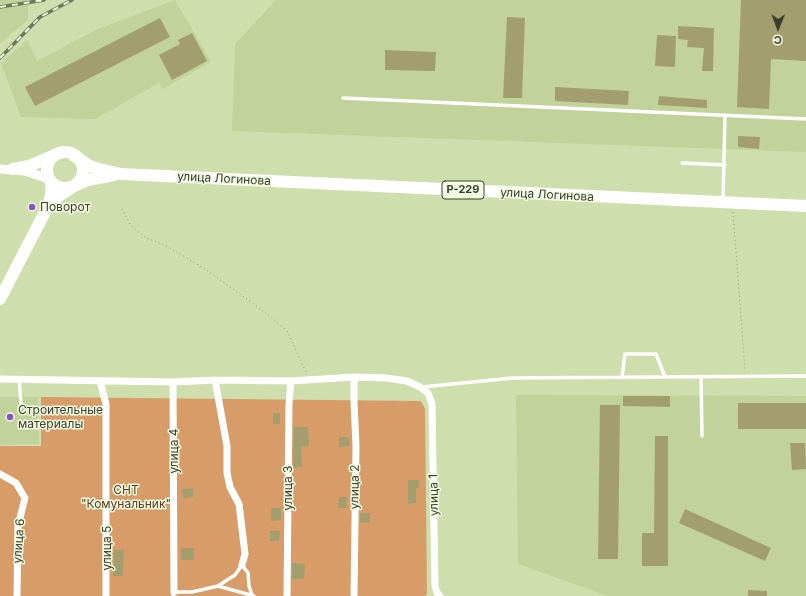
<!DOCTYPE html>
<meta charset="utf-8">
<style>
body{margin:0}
#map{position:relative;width:806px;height:596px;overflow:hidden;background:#cedead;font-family:Inter,sans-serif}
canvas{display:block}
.north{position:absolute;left:758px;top:8px;width:40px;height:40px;-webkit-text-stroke:3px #f3fbe3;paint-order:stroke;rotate:181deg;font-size:11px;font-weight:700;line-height:16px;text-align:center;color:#393f2c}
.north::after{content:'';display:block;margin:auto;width:14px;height:18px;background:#393f2c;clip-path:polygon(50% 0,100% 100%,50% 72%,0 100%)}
</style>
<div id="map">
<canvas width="806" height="596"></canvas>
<div class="north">С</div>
</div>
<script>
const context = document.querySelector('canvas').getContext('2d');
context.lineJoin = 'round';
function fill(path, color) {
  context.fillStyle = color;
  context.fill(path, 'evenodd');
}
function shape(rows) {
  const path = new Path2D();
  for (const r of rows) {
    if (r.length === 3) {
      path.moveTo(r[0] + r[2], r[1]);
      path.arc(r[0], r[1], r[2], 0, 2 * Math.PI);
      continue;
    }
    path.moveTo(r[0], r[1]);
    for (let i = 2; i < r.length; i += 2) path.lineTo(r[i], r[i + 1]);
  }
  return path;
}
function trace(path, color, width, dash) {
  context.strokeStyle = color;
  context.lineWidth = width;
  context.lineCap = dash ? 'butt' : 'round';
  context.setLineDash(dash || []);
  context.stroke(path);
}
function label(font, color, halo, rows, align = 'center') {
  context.font = font + ' Inter,sans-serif';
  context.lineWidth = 3;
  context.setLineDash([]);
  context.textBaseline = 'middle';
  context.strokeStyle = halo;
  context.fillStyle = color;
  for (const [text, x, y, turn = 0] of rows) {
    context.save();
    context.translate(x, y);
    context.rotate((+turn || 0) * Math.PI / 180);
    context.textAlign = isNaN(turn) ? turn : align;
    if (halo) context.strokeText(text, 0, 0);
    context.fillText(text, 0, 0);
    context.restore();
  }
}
const built = shape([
 [0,0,28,0,28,20,0,43],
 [175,0,211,62,162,89,159,83,95,119,21,117,1,63,27,40,37,61,98,29],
 [276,0,806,0,806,152,232,131,235,44],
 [516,395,806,396,806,596,608,596,518,564],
 [0,397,38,397,39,444,0,445]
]);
const green = shape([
 [41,397,421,401,425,409,427,594,425,596,0,596,0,446,41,446]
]);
const building = shape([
 [741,0,806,0,806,61,771,59,769,109,737,107],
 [507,17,525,18,522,98,503,98],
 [160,18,170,37,35,106,25,87],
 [678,26,714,28,713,71,702,71,704,48,687,47,688,40,678,39],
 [192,33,207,61,172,80,159,55,180,44,178,40],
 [657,35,676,36,675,67,655,66],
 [385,50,436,52,435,71,385,70],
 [555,87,629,91,628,105,555,101],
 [659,96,707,100,707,108,658,105],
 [738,136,760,137,759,149,738,147],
 [623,396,670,396,670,407,623,406],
 [738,403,806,403,806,429,738,429],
 [600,405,620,405,618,559,598,559],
 [273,413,280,413,280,424,273,424],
 [294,427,308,427,309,446,301,447,302,467,293,468],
 [655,436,668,436,668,566,642,566,642,533,654,533],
 [339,437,348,437,350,446,339,447],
 [790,443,805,443,806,469,792,470],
 [408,480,419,480,419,488,416,488,416,503,408,504],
 [193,488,193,497,183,498,182,489],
 [339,497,347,497,346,508,338,508],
 [271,508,281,508,281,520,271,521],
 [685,509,771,548,765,561,679,523],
 [360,513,370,513,370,523,360,522],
 [270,531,280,531,279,541,270,541],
 [181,548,194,548,194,560,181,560],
 [114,550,124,550,123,576,113,576],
 [292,563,305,564,304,579,292,579],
 [748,590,767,591,767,596,748,596]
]);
const path = shape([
 [122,209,131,226,146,238,165,245,205,269,258,307,287,331,306,372],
 [733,212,745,370]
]);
const service = shape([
 [343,98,806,119],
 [682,163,725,165],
 [723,200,725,115],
 [701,376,702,436],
 [622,377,625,354,656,354,665,377],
 [19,379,21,403],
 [422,387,513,378,806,376],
 [218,586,235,575,242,565,248,573,249,586,252,595],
 [173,596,174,592,192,592,218,586,254,596]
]);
const minor = shape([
 [354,377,354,402,356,446,354,596],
 [0,379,173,382,215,380,291,381,354,377,386,378,407,381,420,387,428,393,432,404,435,586,437,593,440,596],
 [215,380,227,446,227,473,230,487,239,504,245,554,242,565],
 [100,381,106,404,106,596],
 [173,382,174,592],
 [0,474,16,483,25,498,18,526,17,596],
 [287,596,289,404,291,381]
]);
const tertiary = shape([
 [0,169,25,171,49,179,50,191,47,208]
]);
const primary = shape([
 [65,170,18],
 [73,155,88,165,95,168,121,174,806,206],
 [13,169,29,166,55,155],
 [0,299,46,210,56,198,74,186,88,180,114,175]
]);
const rail = shape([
 [0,7,44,0],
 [0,58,40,17,72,0]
]);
const markers = [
 [32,207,4,"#8951c8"],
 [10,417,4,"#8951c8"]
];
const shields = [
 [463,190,42]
];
const shieldNames = [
 ["Р-229",463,190]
];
const streetNames = [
 ["улица Логинова",224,179,3],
 ["улица Логинова",547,195,3],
 ["улица 4",174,451,-90],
 ["улица 2",355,487,-89],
 ["улица 3",288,488,-90],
 ["улица 1",434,495,-91],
 ["улица 6",19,541,-86],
 ["улица 5",107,548,-90]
];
const poiNames = [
 ["Поворот",40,207],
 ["Строительные",18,410],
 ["материалы",18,424]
];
const parkNames = [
 ["СНТ",126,490],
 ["\"Комунальник\"",126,504]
];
fill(built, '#c1d39b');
fill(green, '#d79c67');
fill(building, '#a39e6d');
trace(path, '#8c9774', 1, [1, 3]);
trace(service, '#fff', 3.5);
trace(minor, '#fff', 7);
trace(tertiary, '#fff', 9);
trace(primary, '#fff', 12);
trace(rail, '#6f785a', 3.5);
trace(rail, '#f3fbe3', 2, [6]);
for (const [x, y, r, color] of markers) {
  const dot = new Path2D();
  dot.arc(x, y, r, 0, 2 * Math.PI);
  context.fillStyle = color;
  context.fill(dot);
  trace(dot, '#f3fbe3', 1.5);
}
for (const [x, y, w] of shields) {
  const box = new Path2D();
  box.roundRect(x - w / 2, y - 9, w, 18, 3);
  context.fillStyle = '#f3fbe3';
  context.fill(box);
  trace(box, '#393f2c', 1);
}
label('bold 11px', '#393f2c', null, shieldNames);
label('12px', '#393f2c', '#f3fbe3', streetNames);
label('12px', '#393f2c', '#f3fbe3', poiNames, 'left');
label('12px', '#5a3b1d', '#f3fbe3', parkNames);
</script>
